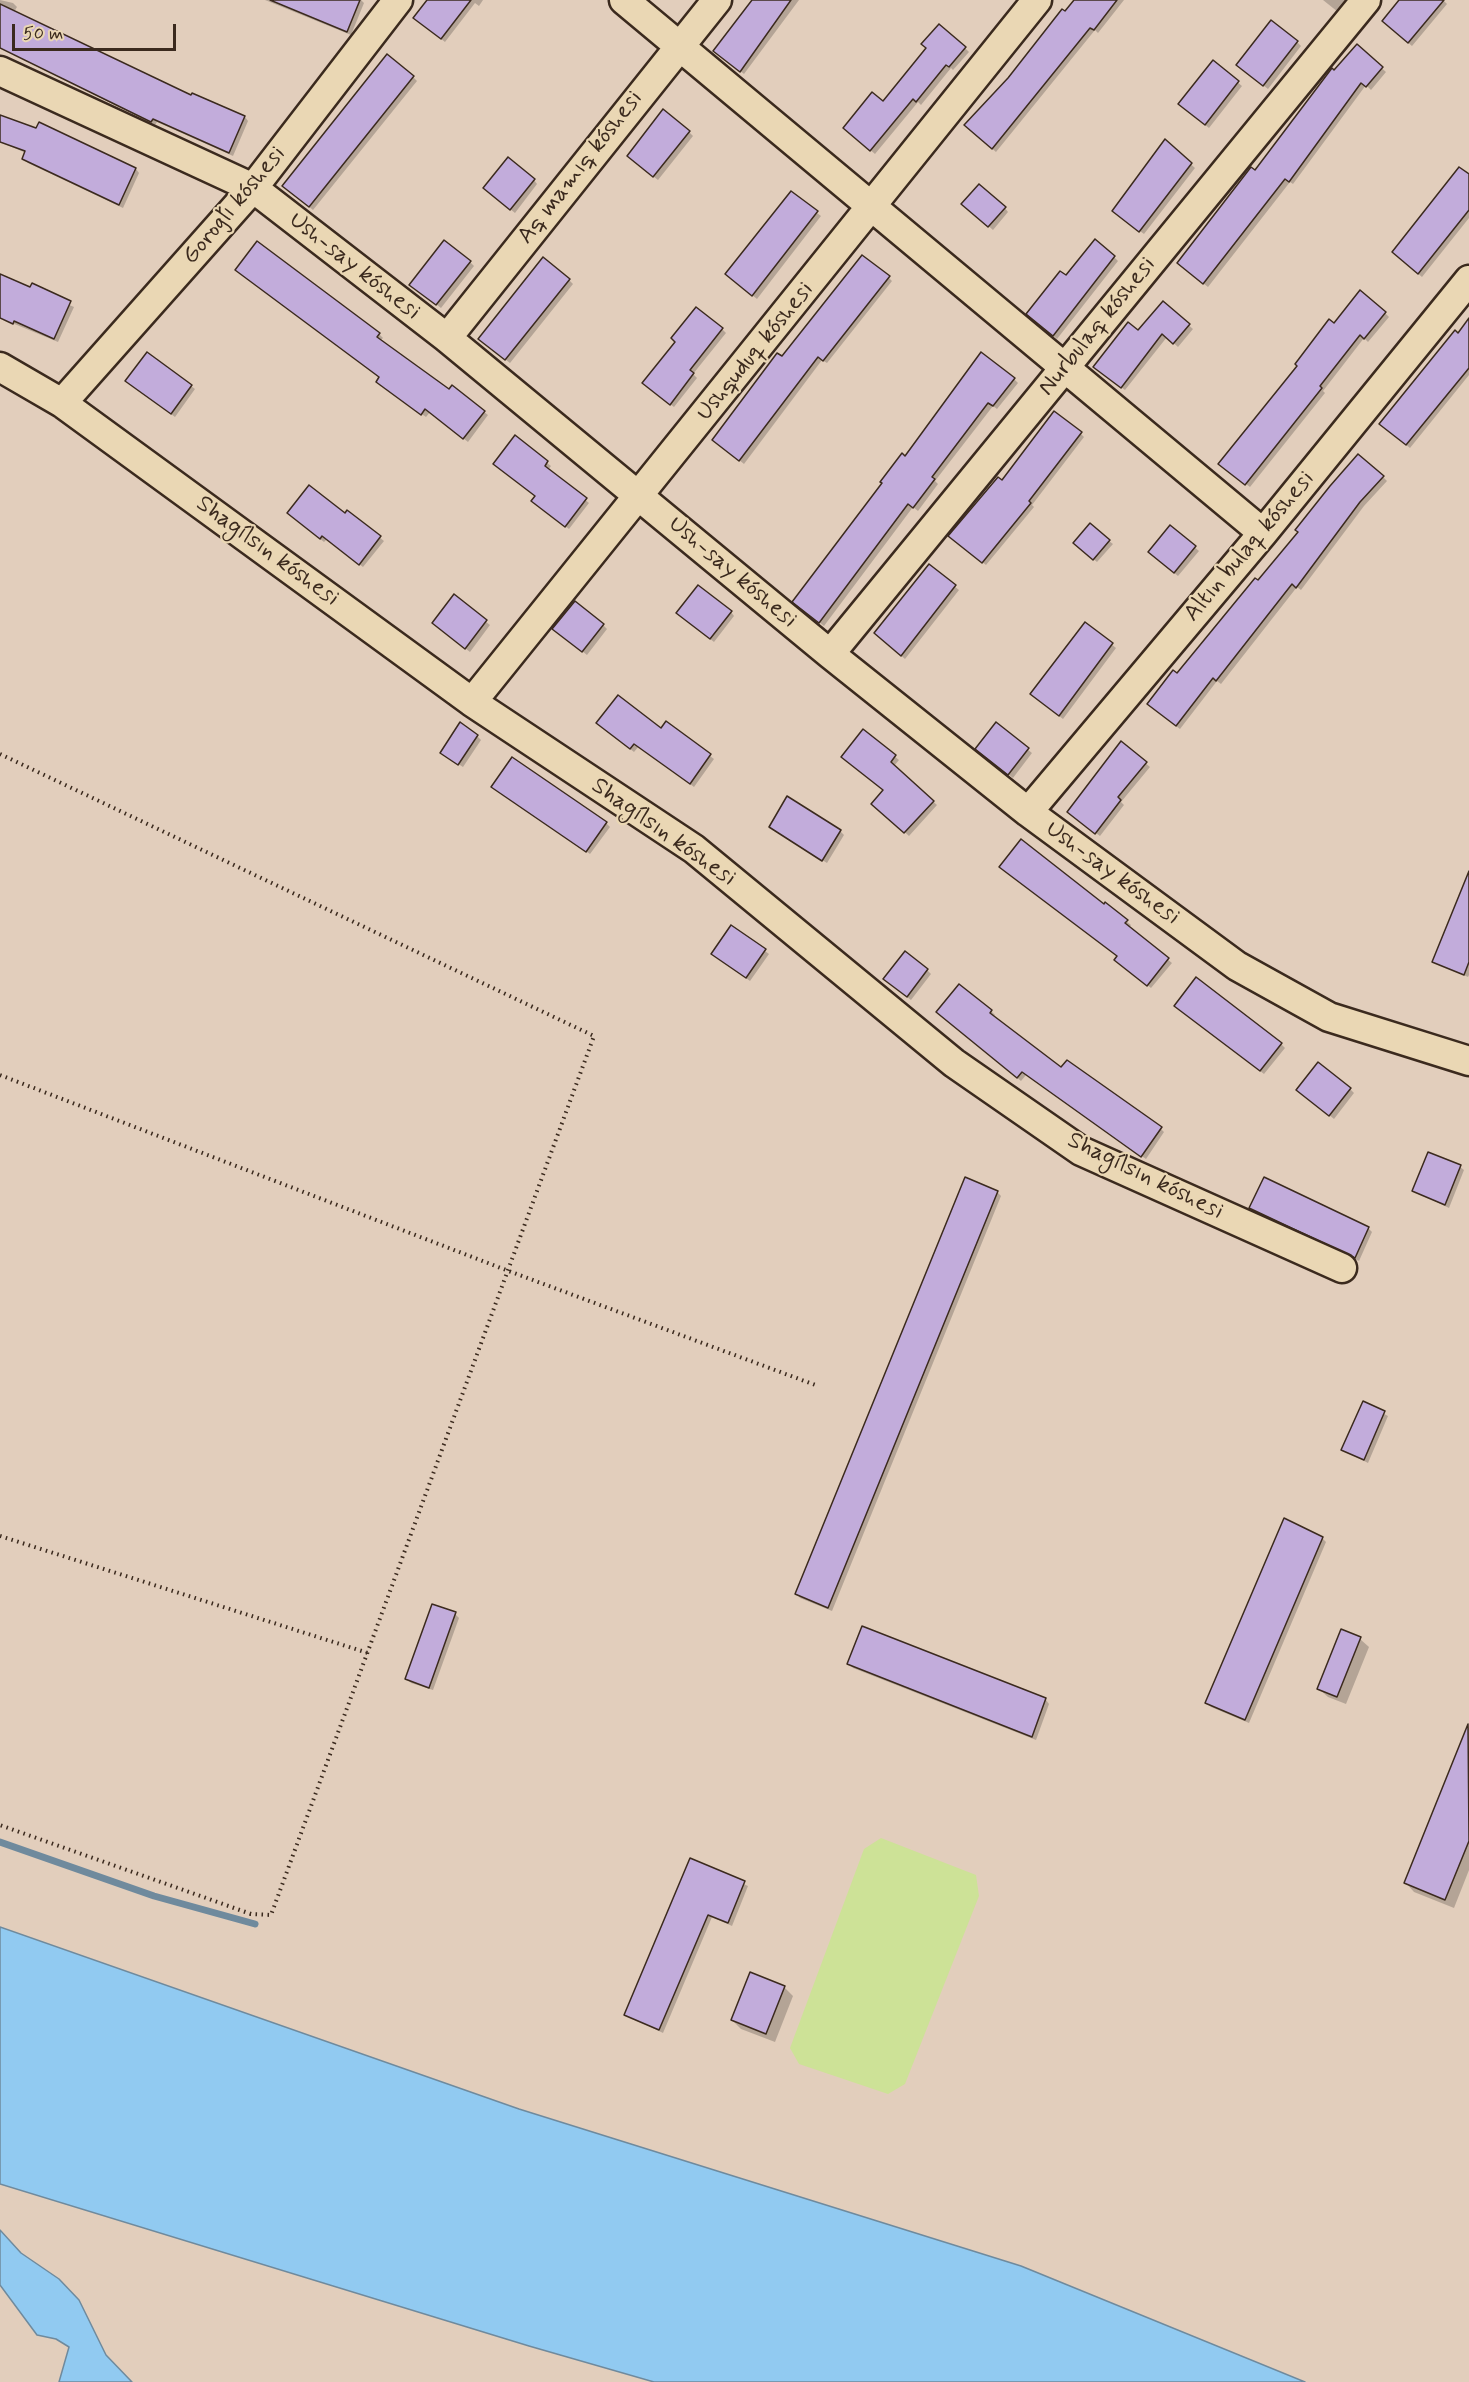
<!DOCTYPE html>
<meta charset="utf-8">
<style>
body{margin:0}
#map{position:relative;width:1469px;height:2382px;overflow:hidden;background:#e2cebc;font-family:Mynerve,sans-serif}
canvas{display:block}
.scale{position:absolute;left:12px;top:24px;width:164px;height:27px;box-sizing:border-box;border:3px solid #3b2a1e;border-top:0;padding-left:8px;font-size:18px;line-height:21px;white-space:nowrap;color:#3b2a1e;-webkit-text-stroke:4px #ead7b4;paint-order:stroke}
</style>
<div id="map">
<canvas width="1469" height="2382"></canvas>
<div class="scale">50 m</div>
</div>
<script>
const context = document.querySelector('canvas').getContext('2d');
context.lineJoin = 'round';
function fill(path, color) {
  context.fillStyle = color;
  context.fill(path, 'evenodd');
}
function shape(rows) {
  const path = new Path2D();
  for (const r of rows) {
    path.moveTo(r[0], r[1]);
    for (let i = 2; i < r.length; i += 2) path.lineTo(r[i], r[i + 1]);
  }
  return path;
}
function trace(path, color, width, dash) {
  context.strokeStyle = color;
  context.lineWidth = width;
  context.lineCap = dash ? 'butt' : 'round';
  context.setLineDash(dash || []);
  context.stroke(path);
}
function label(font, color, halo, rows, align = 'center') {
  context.font = font + ' Mynerve,sans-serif';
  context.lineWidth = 4.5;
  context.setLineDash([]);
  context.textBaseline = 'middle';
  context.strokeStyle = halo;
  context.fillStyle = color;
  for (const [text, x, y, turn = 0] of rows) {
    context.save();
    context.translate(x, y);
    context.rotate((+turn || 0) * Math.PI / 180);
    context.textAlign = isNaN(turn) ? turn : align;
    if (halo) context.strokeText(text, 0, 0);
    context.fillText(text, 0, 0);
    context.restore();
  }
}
const green = shape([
 [881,1838,976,1875,979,1896,905,2084,888,2094,799,2064,790,2048,864,1849]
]);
const water = shape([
 [0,1927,519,2109,1021,2266,1305,2382,654,2382,529,2346,0,2184,0,1927],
 [0,2230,21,2253,59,2279,79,2300,106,2355,132,2382,59,2382,69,2347,56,2339,37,2335,0,2285,0,2230]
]);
const shadow = shape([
 [0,0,13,3,17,7,14,12,192,97,193,94,245,117,248,121,233,156,157,122,155,125,22,59,0,41],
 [265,0,361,0,364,3,351,35],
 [429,0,483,0,479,6,475,3,445,42,419,21],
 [754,0,799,0,744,74,719,54],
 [1076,0,1124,0,1098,33,1095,30,996,152,970,129],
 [1323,0,1347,0,1338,12],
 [1401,0,1443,0,1447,4,1412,46,1387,25],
 [1297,42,1301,46,1268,89,1242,69],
 [1357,46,1386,72,1371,90,1366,85,1293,184,1290,182,1208,287,1182,267],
 [965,48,969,52,953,70,951,68,921,105,918,102,875,154,849,132],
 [1213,62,1242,86,1209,128,1184,108],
 [413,77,417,81,313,210,288,190],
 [0,116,37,130,39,124,136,169,139,173,123,208,28,163,24,159,26,153,0,142],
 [689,132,693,136,658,180,632,160],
 [1165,141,1195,168,1144,234,1118,215,1153,161,1150,159],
 [1469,176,1469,218,1422,277,1397,256],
 [534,180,537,184,515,213,489,192],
 [967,207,1005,208,1008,212,993,230],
 [817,213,821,216,757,299,731,278],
 [1114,257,1118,261,1057,339,1032,318,1066,277],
 [470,262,474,266,441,308,415,288],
 [241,273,379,334,383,338,380,341,449,391,452,387,488,415,468,442,430,412,426,417,381,385,380,378],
 [0,275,74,307,58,342,0,318],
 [889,278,892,281,827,363,822,360,744,464,718,443,782,358],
 [569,280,573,284,510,363,484,343],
 [1163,303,1193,329,1178,347,1167,337,1125,390,1099,371],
 [1385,313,1389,317,1368,342,1364,338,1323,391,1325,393,1250,487,1224,467,1334,325],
 [1469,320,1469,375,1410,448,1385,428],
 [722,329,726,333,693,374,697,378,674,407,648,387,677,342],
 [1014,379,1018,383,997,409,993,406,935,481,938,484,918,511,913,507,824,626,798,605,905,458],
 [127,381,191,386,195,389,175,417],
 [1081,434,1084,437,1032,505,1034,507,986,565,954,540,1002,482],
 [515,438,547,463,551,466,548,470,589,503,569,529,537,504],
 [1383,477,1387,481,1364,506,1301,590,1297,587,1221,684,1217,681,1180,729,1153,708,1177,675],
 [348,512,384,541,363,567,327,539,324,542,292,517,345,515],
 [1171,527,1199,551,1178,576,1153,556],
 [1109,541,1113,544,1097,562,1079,547],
 [930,567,959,590,905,659,880,637],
 [454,597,490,625,470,652,437,626],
 [731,612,734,616,714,642,682,617],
 [1086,624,1116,648,1063,719,1036,698],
 [603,625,607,629,587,655,558,632],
 [666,723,714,759,694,787,639,746,634,752,602,727,661,730],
 [996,724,1032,753,1013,778,981,752],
 [863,731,899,760,894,766,937,805,909,836,873,803,885,790],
 [477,736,481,740,463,767,446,756],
 [1122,743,1150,767,1121,802,1124,805,1100,836,1072,815],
 [497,790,606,823,610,827,590,854],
 [775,830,840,831,844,835,827,863],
 [1469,883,1469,975,1468,977,1434,961],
 [1105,904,1131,925,1129,928,1172,963,1151,988,1119,963],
 [732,927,769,954,750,981,717,957],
 [927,970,931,974,911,1000,889,983],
 [1179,1009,1281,1044,1285,1048,1264,1074],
 [991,1011,995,1015,993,1017,1062,1069,1161,1129,1164,1132,1146,1159,1026,1075,1021,1081,942,1016],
 [1350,1089,1354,1093,1334,1119,1302,1093],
 [1460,1167,1464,1170,1449,1208,1414,1191],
 [997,1192,1001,1196,832,1611,800,1598,797,1594],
 [1251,1208,1368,1228,1372,1232,1359,1261],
 [1363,1403,1388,1416,1368,1463,1343,1450],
 [1322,1538,1326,1542,1249,1723,1211,1707,1207,1703],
 [455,1614,459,1618,433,1690,411,1683,407,1679],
 [863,1628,1046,1700,1049,1704,1036,1740,853,1668,849,1664],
 [1360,1639,1369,1647,1346,1704,1328,1697,1319,1689],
 [1469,1726,1469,1870,1454,1908,1414,1892,1406,1883],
 [690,1860,748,1886,732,1926,712,1917,663,2033,626,2015],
 [784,1987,793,1996,775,2042,741,2029,732,2020]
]);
const stream = shape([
 [0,1842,154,1896,255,1924]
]);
const building = shape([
 [270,0,360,0,347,32,270,0],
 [427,0,471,0,441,39,413,18,427,0],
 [752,0,791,0,740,72,713,51,752,0],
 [1074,0,1117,0,1094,30,1090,28,992,149,964,125,1008,78,1062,9,1065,11,1074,0],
 [1399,0,1444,0,1408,43,1382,21,1399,0],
 [0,4,191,95,192,93,245,116,229,153,153,119,151,122,0,48,0,4],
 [1271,20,1298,41,1263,86,1236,65,1271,20],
 [939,24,966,47,949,67,946,65,916,102,913,99,870,151,843,128,872,92,883,101,926,48,921,44,939,24],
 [1357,44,1383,67,1366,87,1361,83,1289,182,1285,179,1203,284,1177,263,1251,167,1255,170,1332,68,1334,70,1357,44],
 [387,54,414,76,309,207,282,186,387,54],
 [1213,60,1239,81,1205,125,1178,104,1213,60],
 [663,109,690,131,653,177,627,156,663,109],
 [0,115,36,128,39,122,136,168,119,205,22,159,25,151,0,142,0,115],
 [1165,139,1192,163,1139,232,1112,211,1165,139],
 [508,157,535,179,510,210,483,188,508,157],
 [1459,167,1469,174,1469,210,1418,274,1392,252,1459,167],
 [979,184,1006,207,988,227,961,204,979,184],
 [791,191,818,211,752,296,725,274,791,191],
 [1095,239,1115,256,1053,336,1026,314,1060,271,1066,275,1095,239],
 [444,240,471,261,436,305,409,285,444,240],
 [257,241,380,333,377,337,449,389,452,385,485,411,463,439,425,409,421,415,376,382,379,377,235,270,257,241],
 [862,255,890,276,823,361,818,357,739,461,712,440,777,353,782,356,862,255],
 [543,257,570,279,505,360,478,339,543,257],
 [0,274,30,287,32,283,71,301,54,339,14,321,13,324,0,318,0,274],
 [1360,290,1386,312,1364,339,1360,335,1320,386,1322,388,1245,485,1218,464,1297,366,1295,364,1329,319,1334,323,1360,290],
 [1163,301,1190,324,1173,344,1162,334,1121,388,1093,367,1128,322,1138,330,1163,301],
 [696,307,723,328,690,370,694,373,670,405,642,383,675,342,671,338,696,307],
 [1469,318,1469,368,1406,445,1379,424,1455,330,1458,333,1469,318],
 [147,352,192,385,171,414,125,381,147,352],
 [981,352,1015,378,993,406,988,403,932,477,935,479,913,508,908,504,819,623,792,602,882,483,880,482,902,453,905,456,981,352],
 [1054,411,1082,432,1029,501,1031,503,982,563,948,536,998,477,1002,480,1054,411],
 [515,435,548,461,545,466,587,498,565,527,531,501,535,496,493,464,515,435],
 [1358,454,1384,476,1360,502,1296,588,1292,584,1216,681,1213,678,1176,726,1147,704,1173,670,1177,673,1255,578,1258,580,1298,532,1295,530,1330,486,1358,454],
 [309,485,345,513,347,510,381,536,359,565,322,536,320,539,287,513,309,485],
 [1090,523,1110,540,1093,560,1073,543,1090,523],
 [1170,525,1196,546,1174,573,1148,552,1170,525],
 [929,564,956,585,901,656,874,633,929,564],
 [698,585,732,611,710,639,676,613,698,585],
 [454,594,487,620,465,649,432,623,454,594],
 [575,601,604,624,582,652,552,629,575,601],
 [1085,622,1113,643,1059,716,1030,694,1085,622],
 [618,695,661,728,666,721,711,754,690,784,634,744,630,749,596,723,618,695],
 [460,722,478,735,458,765,440,753,460,722],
 [996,722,1029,748,1008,775,975,749,996,722],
 [863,729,896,755,891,762,934,801,904,833,871,804,883,790,841,757,863,729],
 [1121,741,1147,762,1118,797,1121,800,1095,834,1067,812,1121,741],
 [512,757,607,822,586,852,491,787,512,757],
 [787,796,841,830,822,861,769,827,787,796],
 [1021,839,1104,904,1105,902,1128,920,1125,923,1169,958,1147,986,1114,960,1117,956,999,867,1021,839],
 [1469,871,1469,962,1464,975,1432,962,1469,871],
 [731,925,766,949,746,978,711,954,731,925],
 [905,951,928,969,907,997,883,979,905,951],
 [1196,977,1282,1043,1260,1071,1174,1006,1196,977],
 [959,984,992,1010,990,1013,1061,1067,1067,1060,1162,1127,1141,1157,1022,1072,1017,1078,936,1012,959,984],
 [1318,1062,1351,1088,1329,1116,1296,1090,1318,1062],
 [1428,1152,1461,1165,1445,1205,1412,1191,1428,1152],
 [965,1177,998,1191,828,1608,795,1594,965,1177],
 [1264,1177,1369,1227,1355,1258,1249,1208,1264,1177],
 [1363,1401,1385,1411,1364,1460,1341,1450,1363,1401],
 [1284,1518,1323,1537,1245,1720,1205,1703,1284,1518],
 [432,1604,456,1612,429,1688,405,1679,432,1604],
 [862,1626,1046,1698,1032,1737,847,1664,862,1626],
 [1341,1629,1361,1637,1337,1697,1317,1689,1341,1629],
 [1468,1724,1469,1841,1445,1900,1404,1883,1468,1724],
 [690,1858,745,1881,728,1923,708,1915,659,2030,624,2015,690,1858],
 [750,1972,785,1986,766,2034,731,2020,750,1972]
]);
const path = shape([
 [0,754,594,1036,271,1915,251,1914,0,1825],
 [0,1075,506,1270,818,1386],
 [0,1536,368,1653]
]);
const minor = shape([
 [624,0,1263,533],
 [0,71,253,188,447,338,830,654,1028,812,1237,966,1329,1017,1469,1061],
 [447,338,717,0],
 [0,367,62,403,472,702,694,849,954,1063,1081,1151,1342,1268],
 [62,403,253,188,398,0],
 [830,654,1366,0],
 [472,702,1037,0],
 [1028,812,1263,533,1469,280]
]);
const streetNames = [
 ["Aq mamıq kóshesi",581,168,-52],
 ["Goroǵlı kóshesi",235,206,-50],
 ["Ush-say kóshesi",354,267,38],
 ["Nurbulaq kóshesi",1098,327,-51],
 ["Ushquduq kóshesi",756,352,-51],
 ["Altın bulaq kóshesi",1250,547,-50],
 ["Shaǵılsın kóshesi",267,552,36],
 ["Ush-say kóshesi",732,573,40],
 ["Shaǵılsın kóshesi",663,833,35],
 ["Ush-say kóshesi",1112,874,36],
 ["Shaǵılsın kóshesi",1145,1177,26]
];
fill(green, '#cde297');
fill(water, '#91caf1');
trace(water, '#6f8a9d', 1.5);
fill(shadow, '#0003');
trace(stream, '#6f8a9d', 7);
fill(building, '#c2acdb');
trace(building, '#3b2a1e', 1.5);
trace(minor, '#3b2a1e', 33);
trace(path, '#3b2a1e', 4, [1.5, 4.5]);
trace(minor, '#ead7b4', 28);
label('24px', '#3b2a1e', '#ead7b4', streetNames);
</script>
